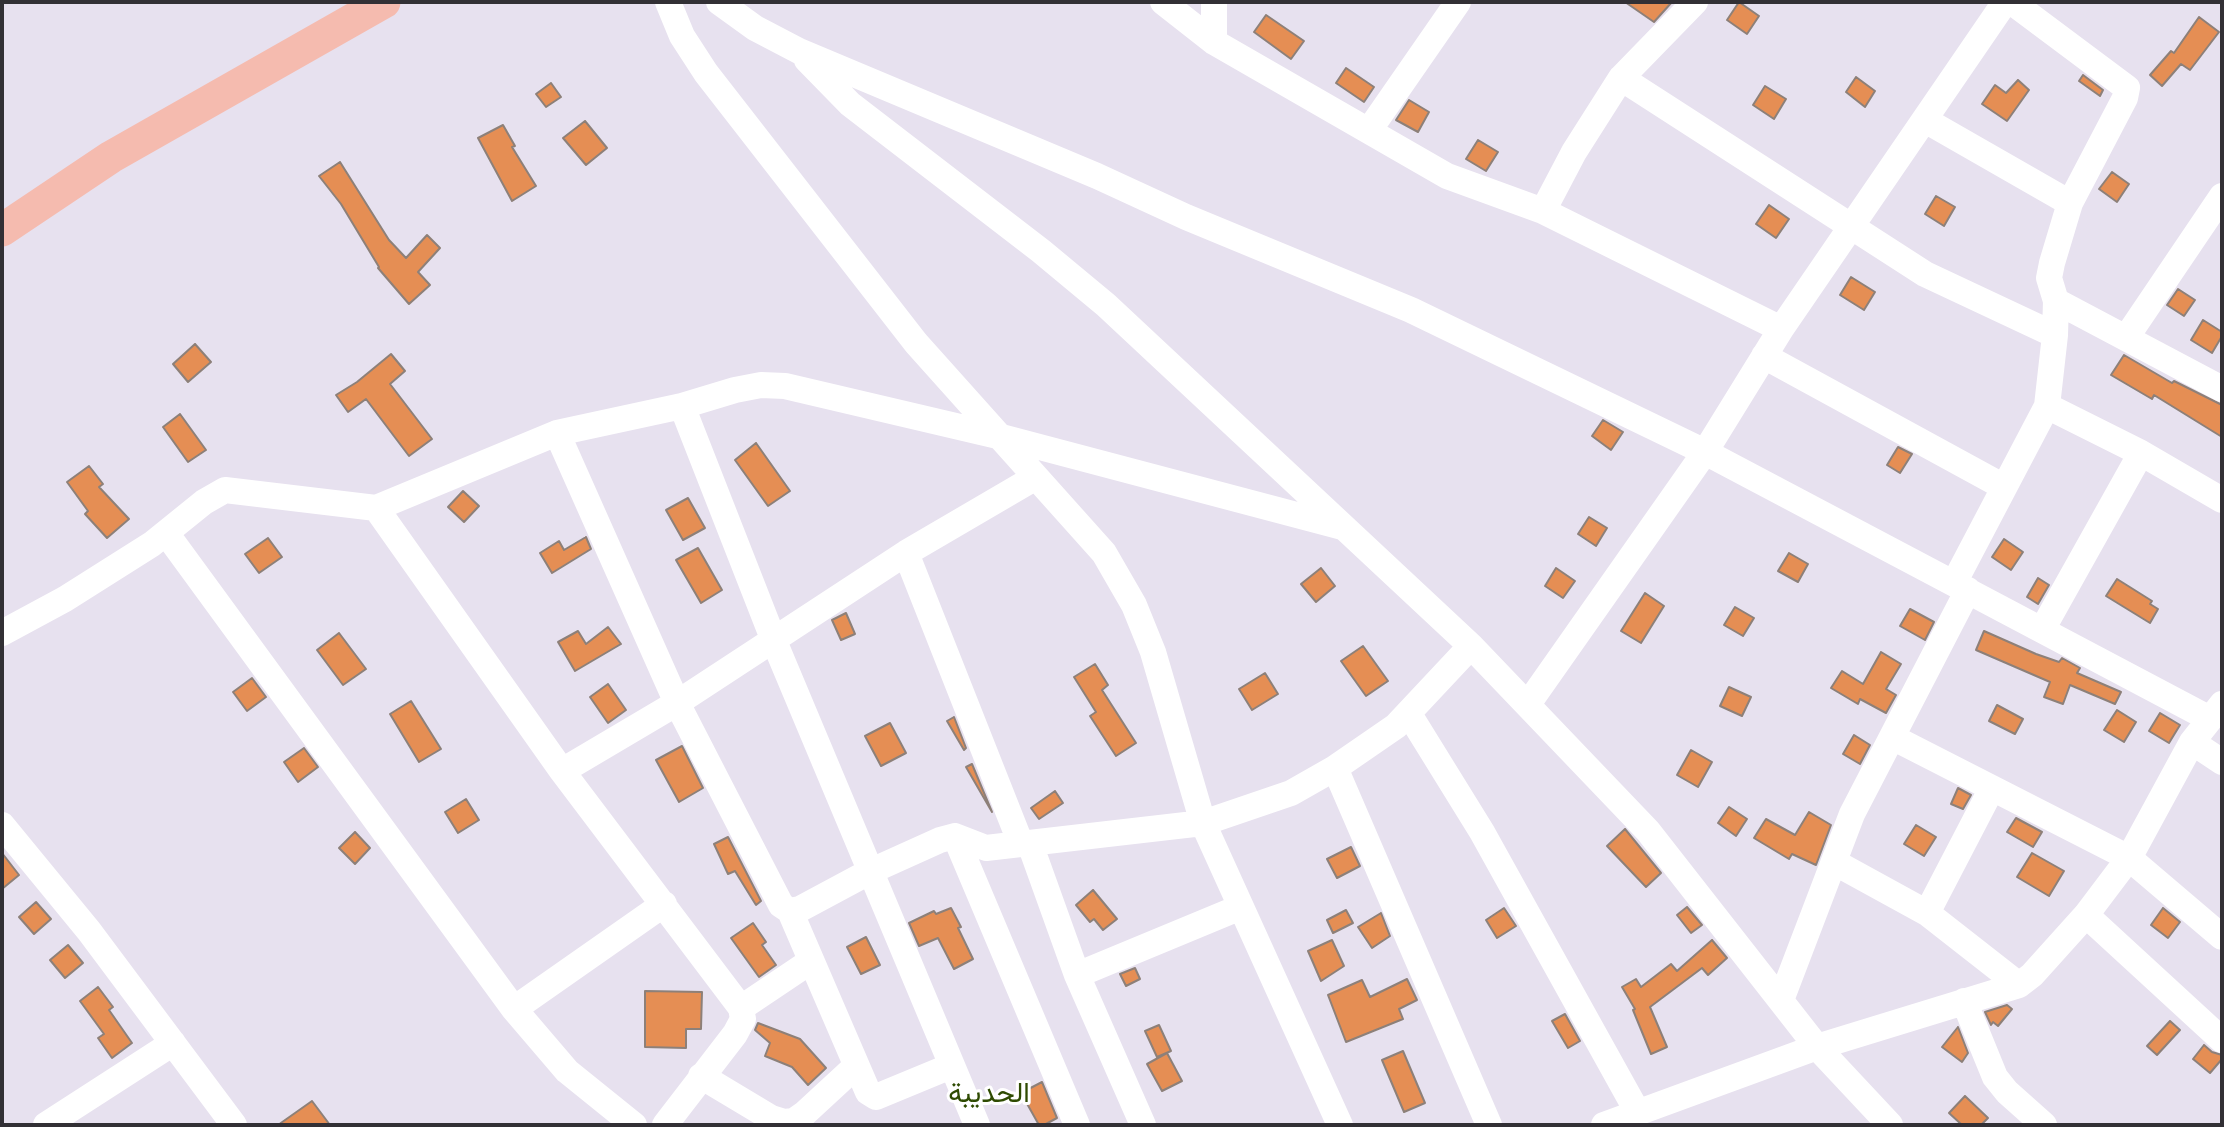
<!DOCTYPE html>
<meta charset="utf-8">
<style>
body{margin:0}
#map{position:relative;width:2224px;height:1127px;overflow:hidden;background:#e7e1ef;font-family:"PT Sans Narrow",sans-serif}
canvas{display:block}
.frame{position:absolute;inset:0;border:4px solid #323035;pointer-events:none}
</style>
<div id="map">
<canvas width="2224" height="1127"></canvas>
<div class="frame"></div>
</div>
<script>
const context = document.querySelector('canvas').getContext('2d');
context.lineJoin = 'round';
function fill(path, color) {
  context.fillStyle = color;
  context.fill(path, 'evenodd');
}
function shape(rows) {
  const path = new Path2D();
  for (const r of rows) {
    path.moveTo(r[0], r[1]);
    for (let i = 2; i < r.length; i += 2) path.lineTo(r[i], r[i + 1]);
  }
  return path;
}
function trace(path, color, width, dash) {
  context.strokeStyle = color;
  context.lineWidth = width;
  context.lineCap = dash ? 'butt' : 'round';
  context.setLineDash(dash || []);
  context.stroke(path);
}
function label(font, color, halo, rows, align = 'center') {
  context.font = font + ' "PT Sans Narrow",Vazirmatn,sans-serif';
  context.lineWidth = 6;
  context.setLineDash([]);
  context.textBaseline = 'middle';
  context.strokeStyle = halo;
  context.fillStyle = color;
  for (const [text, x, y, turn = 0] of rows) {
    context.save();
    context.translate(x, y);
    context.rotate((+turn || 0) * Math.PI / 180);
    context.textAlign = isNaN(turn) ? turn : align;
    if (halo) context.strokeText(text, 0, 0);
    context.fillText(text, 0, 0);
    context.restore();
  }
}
const building = shape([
 [1625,2,1672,2,1654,22,1625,2],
 [1739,2,1759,16,1747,34,1727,20,1739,2],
 [1266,15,1304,41,1291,59,1254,32,1266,15],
 [2199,17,2219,32,2190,70,2181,64,2162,86,2150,75,2171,51,2174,53,2199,17],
 [1346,68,1374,87,1364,102,1336,83,1346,68],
 [2083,75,2103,90,2100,96,2079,81,2083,75],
 [1856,77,1875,91,1865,107,1846,92,1856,77],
 [2018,80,2029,90,2007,121,1982,104,1995,85,2006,93,2018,80],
 [551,83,561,97,546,107,536,94,551,83],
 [1765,86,1786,99,1774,119,1753,105,1765,86],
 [1409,100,1429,112,1418,132,1396,120,1409,100],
 [585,121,607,148,586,165,563,138,585,121],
 [503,125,515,146,512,147,536,186,512,201,478,138,503,125],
 [1478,140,1498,152,1486,171,1466,159,1478,140],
 [340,162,389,240,406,258,427,235,440,248,418,272,430,285,409,304,378,268,379,267,341,204,319,176,340,162],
 [2112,172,2129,184,2117,202,2099,189,2112,172],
 [1936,196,1955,207,1944,226,1925,214,1936,196],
 [1769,205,1789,219,1776,238,1756,224,1769,205],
 [1851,277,1875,292,1864,310,1840,295,1851,277],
 [2178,289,2195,300,2184,316,2167,305,2178,289],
 [2203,320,2222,332,2222,336,2212,353,2191,340,2203,320],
 [195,344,211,362,188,382,173,364,195,344],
 [391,354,405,371,390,384,432,439,409,456,366,399,348,412,336,395,357,382,391,354],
 [2124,355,2172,383,2174,381,2222,405,2222,437,2154,395,2152,399,2111,375,2124,355],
 [180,414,206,450,188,462,163,427,180,414],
 [1603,420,1623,432,1611,450,1592,436,1603,420],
 [756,443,790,491,768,506,735,460,756,443],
 [1898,447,1912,454,1900,473,1887,465,1898,447],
 [89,466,103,484,99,487,129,519,107,538,85,514,88,511,67,482,89,466],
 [463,491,479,506,464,522,448,507,463,491],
 [688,498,705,528,683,540,666,510,688,498],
 [1589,517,1607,528,1596,546,1578,534,1589,517],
 [586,537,591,549,552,573,540,553,559,541,564,550,586,537],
 [268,538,282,557,259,573,245,554,268,538],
 [2004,539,2023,552,2011,570,1992,557,2004,539],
 [698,548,722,590,701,603,676,560,698,548],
 [1789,553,1808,564,1798,582,1778,571,1789,553],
 [1321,568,1335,586,1316,602,1301,584,1321,568],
 [1556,568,1575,581,1563,598,1545,586,1556,568],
 [2038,578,2049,585,2038,604,2027,597,2038,578],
 [2117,579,2152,601,2150,604,2158,609,2150,623,2106,596,2117,579],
 [1645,593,1664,606,1641,643,1621,631,1645,593],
 [1735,607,1754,618,1743,636,1724,625,1735,607],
 [1910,609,1934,622,1925,640,1900,626,1910,609],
 [846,613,855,634,841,640,832,620,846,613],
 [608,627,621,644,575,671,558,642,578,631,586,644,608,627],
 [1984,631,2036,654,2059,662,2062,658,2080,668,2077,673,2121,692,2115,704,2070,685,2063,704,2044,697,2050,682,1976,650,1984,631],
 [339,633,366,669,343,685,317,650,339,633],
 [1363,646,1388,681,1366,696,1341,661,1363,646],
 [1881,652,1901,664,1886,689,1896,695,1886,713,1860,699,1858,704,1831,688,1842,671,1863,684,1881,652],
 [1095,664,1108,685,1102,690,1136,743,1116,756,1090,716,1096,712,1074,677,1095,664],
 [1265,673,1278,694,1252,710,1239,689,1265,673],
 [252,678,266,697,247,711,233,692,252,678],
 [608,684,626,710,608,723,590,697,608,684],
 [1729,687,1751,697,1742,716,1720,706,1729,687],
 [411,701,441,749,419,762,390,714,411,701],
 [1997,705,2023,719,2015,734,1989,721,1997,705],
 [2117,710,2136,722,2124,742,2104,730,2117,710],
 [2160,713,2180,725,2169,743,2149,731,2160,713],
 [954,717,966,748,964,750,947,721,954,717],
 [890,723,906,753,881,766,865,736,890,723],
 [1854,735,1870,745,1860,764,1843,754,1854,735],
 [682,746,703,788,679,802,656,760,682,746],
 [304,748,318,767,298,782,284,762,304,748],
 [1691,750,1712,762,1698,787,1677,775,1691,750],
 [972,764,992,812,966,767,972,764],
 [1958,788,1971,795,1963,809,1951,804,1958,788],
 [1055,791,1063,803,1039,819,1031,808,1055,791],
 [466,799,479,820,458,833,445,812,466,799],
 [1729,807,1747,819,1736,836,1718,823,1729,807],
 [1809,812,1831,825,1816,865,1792,854,1789,859,1754,838,1766,819,1795,835,1809,812],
 [2016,818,2042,832,2033,847,2007,832,2016,818],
 [1916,825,1936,837,1924,856,1904,844,1916,825],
 [1625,829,1661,873,1646,887,1607,846,1625,829],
 [355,832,370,848,355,864,339,848,355,832],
 [728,837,761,901,756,905,735,871,728,874,714,844,728,837],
 [1351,847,1360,866,1337,878,1327,859,1351,847],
 [2,853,19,875,2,889,2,853],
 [2032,853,2064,871,2049,896,2017,877,2032,853],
 [1093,890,1117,919,1103,930,1094,919,1090,922,1076,905,1093,890],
 [36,902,51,919,34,934,19,917,36,902],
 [1687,907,1702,925,1691,933,1677,915,1687,907],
 [951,908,961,927,958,928,973,959,954,969,938,938,919,946,909,923,934,911,936,914,951,908],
 [1504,908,1516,926,1497,938,1486,920,1504,908],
 [2163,908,2180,922,2168,938,2151,925,2163,908],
 [1346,910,1353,923,1333,933,1327,920,1346,910],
 [1381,913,1390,936,1372,948,1358,927,1381,913],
 [753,923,766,942,762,945,776,965,759,977,731,938,753,923],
 [866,937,880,965,861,974,847,947,866,937],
 [1332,940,1344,966,1321,981,1308,951,1332,940],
 [1712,940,1727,958,1708,975,1702,968,1650,1007,1667,1047,1651,1054,1633,1010,1635,1009,1622,987,1636,979,1641,987,1671,964,1677,971,1712,940],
 [68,945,83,963,65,978,50,960,68,945],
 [1135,968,1140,979,1126,986,1120,974,1135,968],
 [1407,979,1417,1000,1399,1009,1403,1019,1346,1042,1328,995,1362,980,1370,997,1407,979],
 [98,987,113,1007,109,1010,132,1043,112,1058,98,1038,104,1034,80,1001,98,987],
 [645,991,702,992,701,1029,686,1029,686,1048,645,1047,645,991],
 [2007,1005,2012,1009,1998,1026,1993,1022,1991,1025,1985,1012,2007,1005],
 [1565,1014,1580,1041,1568,1048,1552,1021,1565,1014],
 [2170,1021,2180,1030,2157,1055,2147,1046,2170,1021],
 [758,1023,800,1039,826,1068,808,1085,792,1067,765,1056,770,1043,755,1030,758,1023],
 [1159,1025,1171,1051,1157,1057,1145,1031,1159,1025],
 [1958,1027,1968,1053,1962,1062,1942,1047,1958,1027],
 [2204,1045,2212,1052,2222,1055,2222,1059,2210,1073,2193,1059,2204,1045],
 [1403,1051,1425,1103,1404,1112,1382,1060,1403,1051],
 [1167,1053,1182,1081,1162,1091,1147,1064,1167,1053],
 [1042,1082,1057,1118,1044,1125,1039,1125,1021,1093,1042,1082],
 [1965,1096,1988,1118,1981,1125,1962,1125,1949,1113,1965,1096],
 [312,1101,330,1125,278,1125,312,1101]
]);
const minor = shape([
 [668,2,682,36,706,73,916,343,1104,553,1134,605,1153,652,1203,823,1340,1125],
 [719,2,755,28,799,51,1097,176,1186,217,1411,310,1705,452,2210,719],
 [1163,2,1214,42,1447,176,1543,211,1781,329],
 [1214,42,1214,2],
 [807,60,850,104,1041,251,1106,305,1471,646,1648,831,1817,1047,1890,1125],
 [1621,78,1925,274,2055,335],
 [1925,120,2070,203],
 [1370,129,1458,2],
 [1543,211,1574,152,1621,78,1695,2],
 [2056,301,2222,389],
 [2126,338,2222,196],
 [1764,356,2004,487],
 [682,406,774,641,977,1125],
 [2047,406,2141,453,2222,500],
 [557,433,677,703,781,905,790,911,868,1092,876,1097,951,1066],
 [376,508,562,771,741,1008,743,1019,735,1034,665,1125],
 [166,533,514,1009,567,1071,634,1125],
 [906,553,1021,844],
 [1954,583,2047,406,2055,335,2056,301,2049,278,2052,263,2070,203,2125,98,2127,88,2012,2],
 [2042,630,2141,453],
 [2,633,65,599,152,544,204,502,225,490,376,508,557,433,682,406,735,390,761,385,785,386,998,436,1342,527],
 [1528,704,1705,452,1781,329,2005,2],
 [1409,714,1482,832,1638,1113],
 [1892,737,2129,858,2222,937],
 [2192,742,2222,762],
 [1335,768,1489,1125],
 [562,771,677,703,906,553,1036,477],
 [2,825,89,931,234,1125],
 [955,836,1077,1125],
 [1030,844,1077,975,1143,1125],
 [1834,862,1927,913,2019,985],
 [790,911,800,909,869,872,940,840,955,836,986,848,1203,823,1291,793,1335,768,1396,726,1471,646],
 [1927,913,1992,788],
 [2086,915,2222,1040],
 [1077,975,1241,907],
 [1781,1000,1852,814,1968,590],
 [1964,1001,1995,1077,2007,1092,2044,1125],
 [741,1008,811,961],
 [514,1009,664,904],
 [701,1076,771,1118,784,1122,794,1121,804,1114,856,1066],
 [46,1125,173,1043],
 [1604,1125,1817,1047,2019,985,2032,975,2086,915,2129,858,2192,742,2222,704]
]);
const major = shape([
 [2,230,111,157,384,2]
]);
const quarterNames = [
 ["الحديبة",989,1094]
];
fill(building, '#e58e54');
trace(building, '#8d8079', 2);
trace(minor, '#fff', 26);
trace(major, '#f5bbaf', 33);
label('28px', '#2f4b02', '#fff', quarterNames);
</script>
